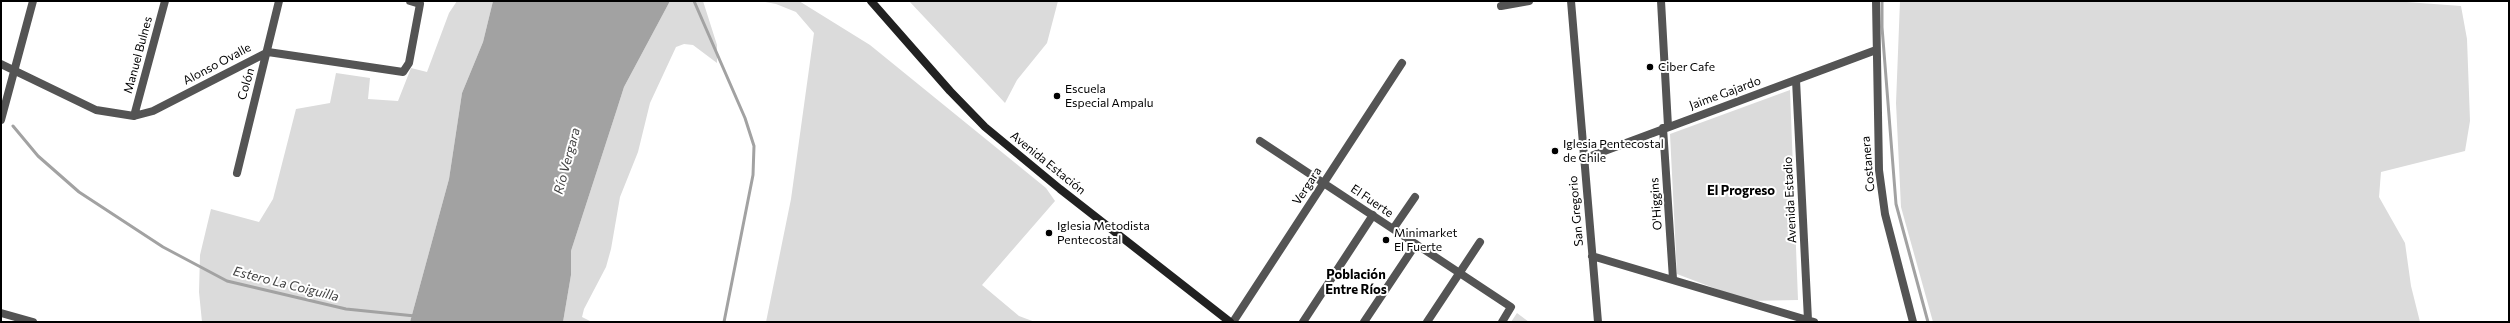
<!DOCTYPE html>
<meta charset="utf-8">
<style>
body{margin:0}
#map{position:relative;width:2510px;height:323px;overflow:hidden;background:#fff;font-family:Commissioner,sans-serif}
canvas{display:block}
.frame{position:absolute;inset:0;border:2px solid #000;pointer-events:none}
</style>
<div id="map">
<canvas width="2510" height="323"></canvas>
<div class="frame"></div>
</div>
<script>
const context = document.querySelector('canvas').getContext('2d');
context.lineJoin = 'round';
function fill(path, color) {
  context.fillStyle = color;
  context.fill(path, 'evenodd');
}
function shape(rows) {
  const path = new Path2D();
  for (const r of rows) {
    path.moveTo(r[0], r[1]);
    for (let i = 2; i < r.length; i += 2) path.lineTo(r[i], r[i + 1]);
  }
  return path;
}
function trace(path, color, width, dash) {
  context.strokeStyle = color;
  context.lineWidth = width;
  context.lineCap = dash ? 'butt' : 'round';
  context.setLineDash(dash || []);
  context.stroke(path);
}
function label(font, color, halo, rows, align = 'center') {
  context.font = font + ' Commissioner,sans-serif';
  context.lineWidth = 4;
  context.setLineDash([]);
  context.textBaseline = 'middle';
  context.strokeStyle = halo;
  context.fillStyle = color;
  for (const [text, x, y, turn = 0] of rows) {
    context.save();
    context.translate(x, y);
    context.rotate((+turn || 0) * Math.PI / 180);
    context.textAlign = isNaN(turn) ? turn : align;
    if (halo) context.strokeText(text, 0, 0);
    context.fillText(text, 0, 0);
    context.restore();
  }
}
const green = shape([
 [457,1,493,1,483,42,462,93,449,179,410,322,202,322,199,292,200,255,211,209,259,222,273,199,296,109,330,103,336,73,370,78,368,99,398,101,411,68,427,72,449,13],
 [670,1,703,1,717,45,717,63,693,45,684,44,676,47,650,103,638,152,620,197,611,249,606,267,584,309,582,317,592,322,563,322,571,275,571,251,617,109,624,87],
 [760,1,799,1,870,45,1046,188,1055,201,982,285,1019,316,1035,322,766,322,791,199,814,33,796,12,776,4],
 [909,1,1058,1,1047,43,1017,80,1005,103],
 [1900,1,2393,1,2461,6,2467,39,2470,121,2465,151,2381,172,2379,197,2405,243,2411,286,2420,322,1933,322,1901,207,1896,103],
 [1790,90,1798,300,1748,301,1677,274,1670,134],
 [1517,313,1529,322,1511,322]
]);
const water = shape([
 [493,1,670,1,624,87,617,109,571,251,571,275,563,322,410,322,449,179,462,93,483,42]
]);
const stream = shape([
 [694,1,745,118,754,146,753,175,724,322],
 [1882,1,1882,27,1896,204,1928,322],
 [13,126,38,156,79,192,163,247,227,281,346,309,415,316]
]);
const minor = shape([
 [410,1,420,4],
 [1571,1,1598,322],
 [1661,1,1668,126],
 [1876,1,1879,170,1885,214,1913,322],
 [1501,6,1529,1],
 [1,64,96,110,134,116,153,111,268,52,403,72,409,63,420,4],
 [1796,80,1808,320],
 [134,116,165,1],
 [1,120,33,1],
 [1663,128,1673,279],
 [1260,141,1511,307,1502,322],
 [1583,159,1876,50],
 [237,173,279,1],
 [1393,229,1415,197],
 [1592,256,1814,322],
 [1,313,33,322],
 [1233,322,1402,63],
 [1303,322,1373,215],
 [1364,322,1416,244],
 [1427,322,1480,242]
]);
const secondary = shape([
 [871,1,950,91,985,127,1060,189,1230,322]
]);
const markers = [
 [1650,67,4,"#000"],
 [1057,96,4,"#000"],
 [1555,151,4,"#000"],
 [1049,233,4,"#000"],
 [1386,240,4,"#000"]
];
const streetNames = [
 ["Manuel Bulnes",138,55,-75],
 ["Alonso Ovalle",217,64,-28],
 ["Colón",246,84,-74],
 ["Jaime Gajardo",1725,93,-20],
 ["Avenida Estación",1048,163,39],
 ["Costanera",1868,164,-95],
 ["Vergara",1307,186,-57],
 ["Avenida Estadio",1790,200,-93],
 ["El Fuerte",1372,201,34],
 ["O'Higgins",1656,204,-94],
 ["San Gregorio",1576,211,-95]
];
const poiNames = [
 ["Ciber Cafe",1658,67],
 ["Escuela",1065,89],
 ["Especial Ampalu",1065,103],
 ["Iglesia Pentecostal",1563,144],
 ["de Chile",1563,158],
 ["Iglesia Metodista",1057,226],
 ["Pentecostal",1057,240],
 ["Minimarket",1394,233],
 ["El Fuerte",1394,247]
];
const waterNames = [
 ["Río Vergara",567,161,-75],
 ["Estero La Coiguilla",286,284,14]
];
const neighbourhoodNames = [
 ["El Progreso",1741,191],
 ["Población",1356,275],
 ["Entre Ríos",1356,290]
];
fill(green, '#dbdbdb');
fill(water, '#a2a2a2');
trace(stream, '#a2a2a2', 3);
trace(minor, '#545454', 8);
trace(secondary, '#212121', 8);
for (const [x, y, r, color] of markers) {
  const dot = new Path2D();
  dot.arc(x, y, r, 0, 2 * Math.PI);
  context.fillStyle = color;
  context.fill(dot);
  trace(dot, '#fff', 1.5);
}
label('12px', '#000', '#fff', streetNames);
label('12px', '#000', '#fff', poiNames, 'left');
label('italic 13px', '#434343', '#fff', waterNames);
label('bold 13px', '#000', '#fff', neighbourhoodNames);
</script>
